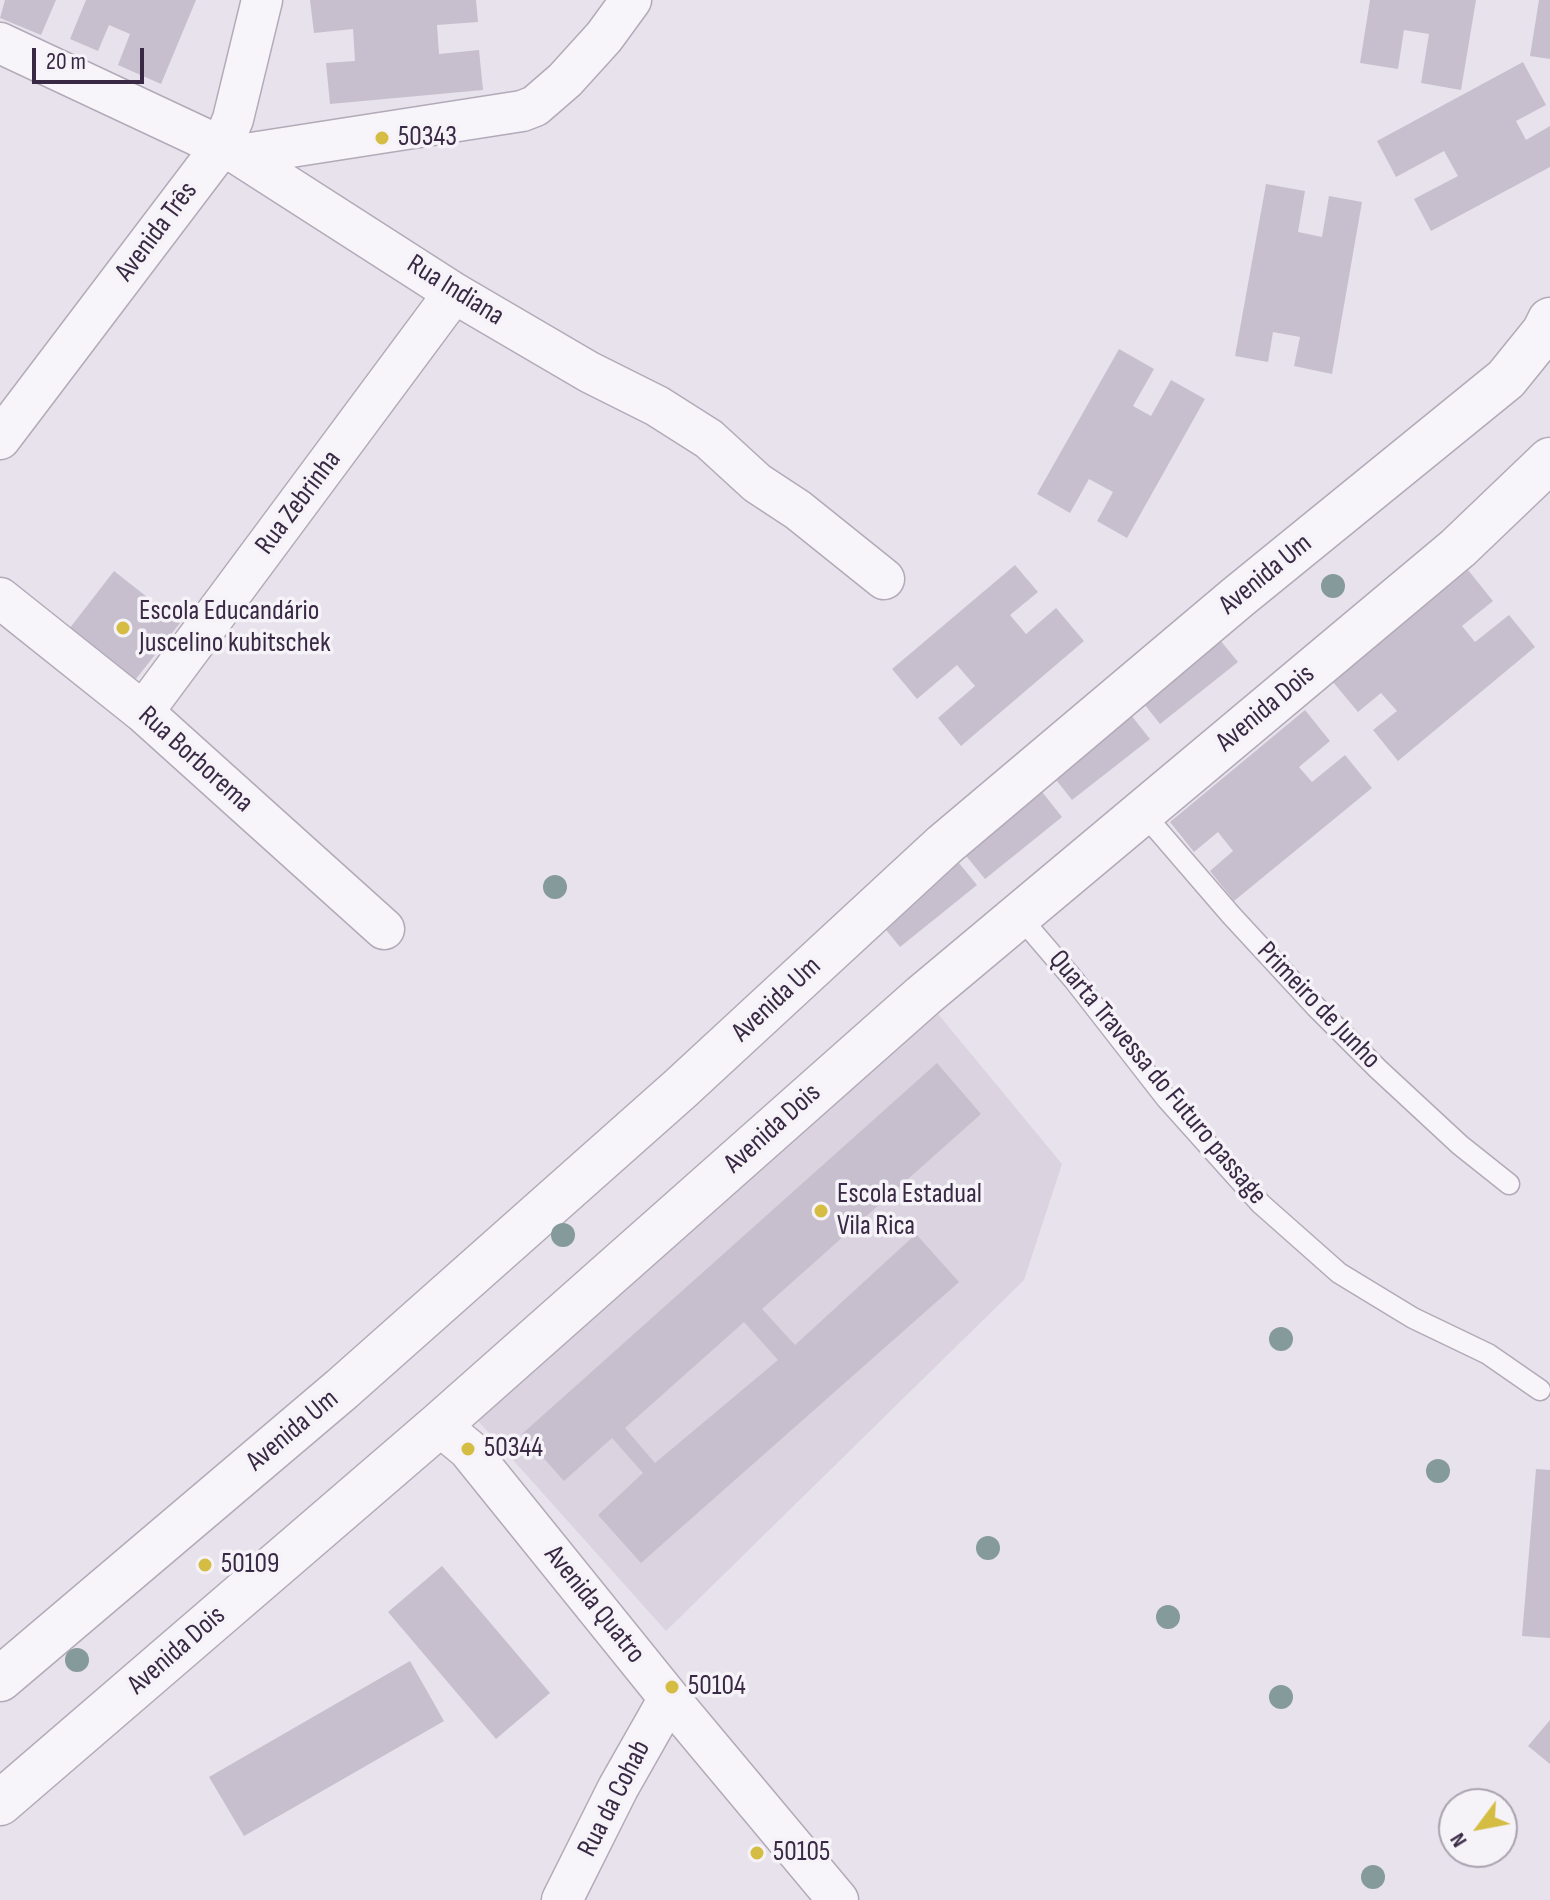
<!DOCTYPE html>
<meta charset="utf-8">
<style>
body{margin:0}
#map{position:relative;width:1550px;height:1900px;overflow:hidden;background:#e7e2eb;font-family:"Sofia Sans Condensed",sans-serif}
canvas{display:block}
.north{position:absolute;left:1438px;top:1788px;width:80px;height:80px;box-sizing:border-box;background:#f5f2f8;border:2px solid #aaa2b0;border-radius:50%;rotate:238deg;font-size:22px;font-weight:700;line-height:32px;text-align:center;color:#392944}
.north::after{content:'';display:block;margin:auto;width:28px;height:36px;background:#d5bc42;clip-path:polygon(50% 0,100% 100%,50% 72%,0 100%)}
.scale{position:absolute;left:32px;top:48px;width:112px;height:36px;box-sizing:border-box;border:4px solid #392944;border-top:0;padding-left:10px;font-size:24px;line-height:28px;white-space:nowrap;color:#392944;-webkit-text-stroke:6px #f5f2f8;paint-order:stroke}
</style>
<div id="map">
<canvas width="1550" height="1900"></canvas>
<div class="north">N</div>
<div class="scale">20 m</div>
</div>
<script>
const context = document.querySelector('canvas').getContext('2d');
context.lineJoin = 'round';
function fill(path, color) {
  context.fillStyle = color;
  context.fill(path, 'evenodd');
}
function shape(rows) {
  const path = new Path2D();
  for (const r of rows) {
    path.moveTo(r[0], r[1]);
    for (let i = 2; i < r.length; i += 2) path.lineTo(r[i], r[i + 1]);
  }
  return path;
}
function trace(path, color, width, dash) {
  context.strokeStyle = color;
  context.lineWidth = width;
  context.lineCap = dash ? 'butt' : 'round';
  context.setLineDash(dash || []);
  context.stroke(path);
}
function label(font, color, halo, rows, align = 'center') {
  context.font = font + ' "Sofia Sans Condensed",sans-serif';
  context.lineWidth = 7;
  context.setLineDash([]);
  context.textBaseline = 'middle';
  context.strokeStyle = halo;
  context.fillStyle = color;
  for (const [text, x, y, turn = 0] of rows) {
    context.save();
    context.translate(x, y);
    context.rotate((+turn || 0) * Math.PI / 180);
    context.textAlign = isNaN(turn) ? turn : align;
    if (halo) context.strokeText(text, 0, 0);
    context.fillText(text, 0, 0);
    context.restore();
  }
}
const built = shape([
 [929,1003,1062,1164,1024,1280,666,1631,463,1404]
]);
const building = shape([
 [5,0,56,0,41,35,0,18],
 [86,0,196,0,161,84,118,65,130,34,109,25,98,51,70,39],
 [310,0,476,0,478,22,437,25,439,54,479,50,483,90,330,104,326,63,355,61,353,29,314,33],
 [1370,0,1476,0,1461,90,1421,83,1429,34,1404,30,1398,69,1360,63],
 [1539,0,1550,0,1550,59,1530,56],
 [1523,62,1546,105,1516,121,1526,140,1550,126,1550,167,1431,231,1414,199,1458,176,1444,151,1396,177,1377,141],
 [1266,184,1305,191,1298,232,1322,237,1329,196,1362,202,1332,374,1294,366,1300,337,1273,332,1268,362,1235,356],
 [1119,349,1154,369,1133,406,1151,416,1171,380,1205,399,1127,538,1097,521,1113,492,1089,479,1070,513,1037,494],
 [1015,565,1038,592,1010,615,1026,634,1056,608,1084,641,961,746,938,718,975,686,957,665,917,699,892,669],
 [1468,570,1493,601,1462,626,1475,642,1509,615,1535,647,1398,761,1373,730,1397,711,1381,693,1358,712,1333,682],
 [114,571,180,623,132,684,66,633],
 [1211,629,1238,662,1160,724,1133,690],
 [1123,705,1150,739,1072,800,1046,767],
 [1305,710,1330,741,1299,767,1312,782,1345,755,1372,788,1234,901,1210,871,1233,851,1218,832,1194,852,1170,822],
 [1035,783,1062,817,985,879,958,846],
 [950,852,977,885,900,947,873,914],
 [937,1063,981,1114,762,1309,795,1345,916,1234,959,1282,641,1563,598,1515,643,1473,612,1438,564,1481,522,1434],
 [744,1322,778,1360,655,1463,625,1428],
 [1536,1469,1550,1470,1550,1638,1522,1636],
 [442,1566,550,1693,496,1739,388,1612],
 [410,1661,444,1721,244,1836,209,1777],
 [1550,1720,1550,1764,1528,1746]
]);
const service = shape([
 [1143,813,1231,915,1316,1007,1378,1069,1460,1145,1509,1184],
 [1019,916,1074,980,1166,1098,1261,1204,1339,1273,1413,1318,1488,1354,1540,1390]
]);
const minor = shape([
 [0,43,239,155,454,293,589,372,657,406,709,439,757,483,798,510,884,579],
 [239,155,522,111,535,106,565,80,604,37,631,0],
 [0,439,222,146,233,119,262,0],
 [0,598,143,712,384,929],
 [143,712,454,293],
 [439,1425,468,1449,669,1698,838,1900],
 [562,1900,618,1788,669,1698]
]);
const tertiary = shape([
 [0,1679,342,1389,680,1089,944,845,1238,597,1506,379,1544,332,1550,320],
 [0,1803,439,1425,923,996,1458,548,1550,460]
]);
const trees = [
 [1333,586],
 [555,887],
 [563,1235],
 [1281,1339],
 [1438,1471],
 [988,1548],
 [1168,1617],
 [77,1660],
 [1281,1697],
 [1373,1877]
];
const markers = [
 [382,138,8,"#d5bc42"],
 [123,628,8,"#d5bc42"],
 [821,1211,8,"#d5bc42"],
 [468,1449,8,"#d5bc42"],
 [205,1565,8,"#d5bc42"],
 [672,1687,8,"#d5bc42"],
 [757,1853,8,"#d5bc42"]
];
const poiNames = [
 ["50343",398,138],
 ["Escola Educandário",139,612],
 ["Juscelino kubitschek",139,644],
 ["Escola Estadual",837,1195],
 ["Vila Rica",837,1227],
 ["50344",484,1449],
 ["50109",221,1565],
 ["50104",688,1687],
 ["50105",773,1853]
];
const streetNames = [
 ["Avenida Três",157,232,-53],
 ["Rua Indiana",455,291,32],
 ["Rua Zebrinha",299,503,-53],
 ["Avenida Um",1266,575,-39],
 ["Avenida Dois",1266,709,-40],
 ["Rua Borborema",195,760,42],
 ["Avenida Um",777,1000,-43],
 ["Primeiro de Junho",1318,1006,46],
 ["Quarta Travessa do Futuro passage",1157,1078,50],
 ["Avenida Dois",773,1129,-42],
 ["Avenida Um",293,1431,-40],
 ["Avenida Quatro",594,1605,51],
 ["Avenida Dois",177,1651,-41],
 ["Rua da Cohab",615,1799,-63]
];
fill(built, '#dbd4e0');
fill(building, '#c8bfce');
trace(service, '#b3aab9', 23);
trace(minor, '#b3aab9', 43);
trace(tertiary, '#b3aab9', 47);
trace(service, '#f7f5f9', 20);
trace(minor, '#f7f5f9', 40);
trace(tertiary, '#f7f5f9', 44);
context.fillStyle = '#859a9a';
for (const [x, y] of trees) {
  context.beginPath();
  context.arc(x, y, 12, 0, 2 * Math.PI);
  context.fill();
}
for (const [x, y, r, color] of markers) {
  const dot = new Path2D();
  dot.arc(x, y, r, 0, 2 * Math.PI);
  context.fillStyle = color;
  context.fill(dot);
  trace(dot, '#f5f2f8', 3);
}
label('28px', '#392944', '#f5f2f8', poiNames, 'left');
label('28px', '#392944', '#f5f2f8', streetNames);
</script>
